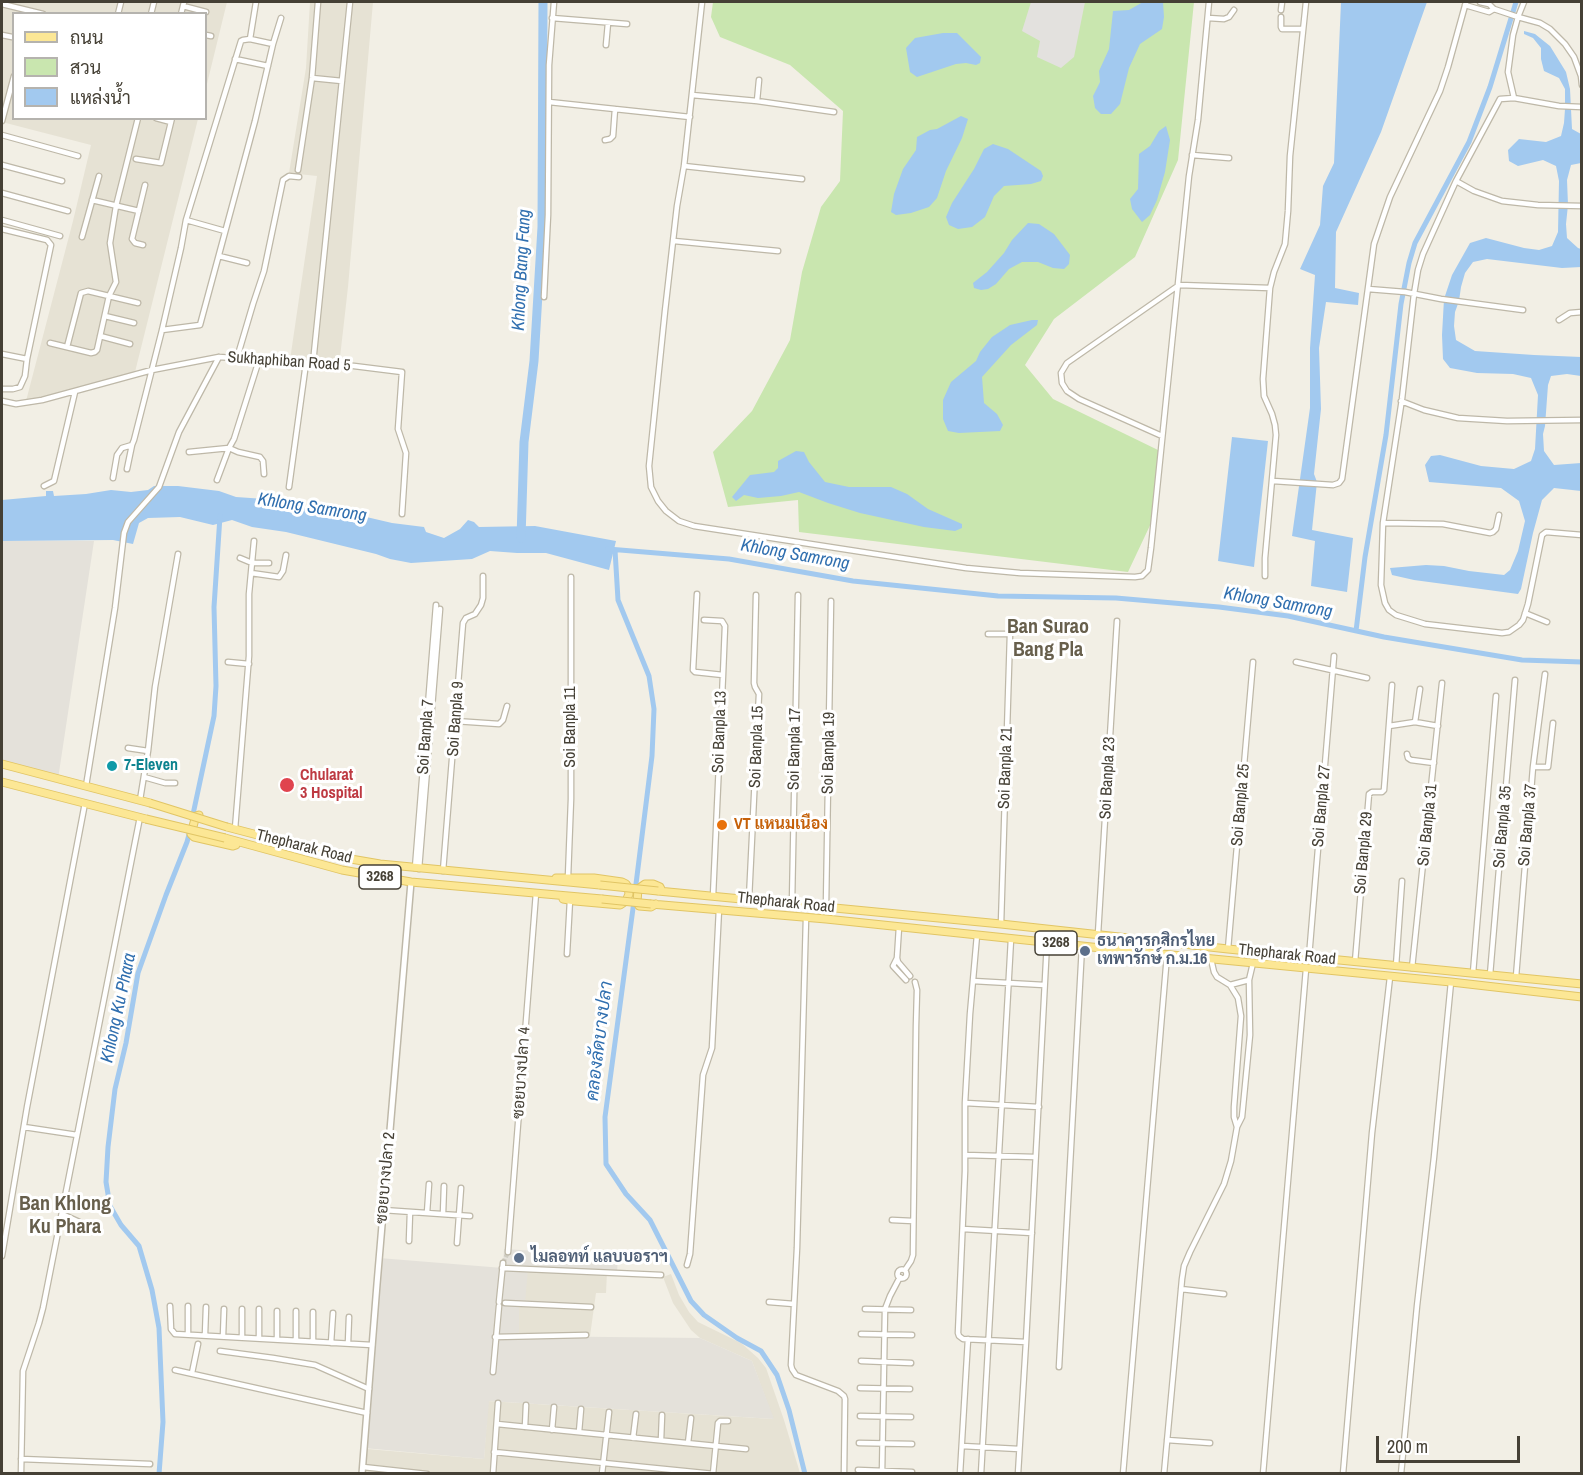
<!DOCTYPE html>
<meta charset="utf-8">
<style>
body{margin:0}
#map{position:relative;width:1583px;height:1475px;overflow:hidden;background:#f2efe5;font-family:"Archivo Narrow",Sarabun,sans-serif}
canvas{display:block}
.frame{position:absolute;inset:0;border:3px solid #454035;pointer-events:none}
.legend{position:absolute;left:12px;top:12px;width:195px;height:108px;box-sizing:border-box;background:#fff;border:2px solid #b5b3ae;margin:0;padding:8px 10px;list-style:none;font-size:18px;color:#454035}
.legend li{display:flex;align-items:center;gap:12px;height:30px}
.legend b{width:30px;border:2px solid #b5b3ae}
.scale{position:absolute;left:1376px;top:1436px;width:144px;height:27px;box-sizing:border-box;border:3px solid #454035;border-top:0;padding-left:8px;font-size:18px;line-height:21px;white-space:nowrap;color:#454035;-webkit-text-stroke:4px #fff;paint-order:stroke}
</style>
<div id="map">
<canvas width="1583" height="1475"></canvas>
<div class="frame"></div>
<ul class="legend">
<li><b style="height:8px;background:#fce795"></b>ถนน</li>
<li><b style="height:16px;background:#c9e6af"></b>สวน</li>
<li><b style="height:16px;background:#a2c9ef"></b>แหล่งน้ำ</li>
</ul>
<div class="scale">200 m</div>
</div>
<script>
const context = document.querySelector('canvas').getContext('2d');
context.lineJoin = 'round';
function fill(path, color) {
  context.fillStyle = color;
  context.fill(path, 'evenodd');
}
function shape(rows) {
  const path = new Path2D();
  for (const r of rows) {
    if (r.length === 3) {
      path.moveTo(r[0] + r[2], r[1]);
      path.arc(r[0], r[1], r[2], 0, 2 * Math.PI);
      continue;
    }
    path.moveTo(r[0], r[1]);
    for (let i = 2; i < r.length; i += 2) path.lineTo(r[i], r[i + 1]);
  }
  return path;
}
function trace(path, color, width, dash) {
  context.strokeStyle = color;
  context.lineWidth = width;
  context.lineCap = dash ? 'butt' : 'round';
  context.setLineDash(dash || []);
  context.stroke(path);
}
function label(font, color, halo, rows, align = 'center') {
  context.font = font + ' "Archivo Narrow",Sarabun,sans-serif';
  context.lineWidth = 6;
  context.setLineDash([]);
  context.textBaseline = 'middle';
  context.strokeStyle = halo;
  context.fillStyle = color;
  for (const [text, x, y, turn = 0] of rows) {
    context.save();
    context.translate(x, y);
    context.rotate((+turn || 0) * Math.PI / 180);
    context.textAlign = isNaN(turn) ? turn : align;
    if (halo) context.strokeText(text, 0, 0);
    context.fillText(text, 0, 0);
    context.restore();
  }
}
const residential = shape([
 [2,2,227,2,206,88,206,14,14,14,14,118,198,119,134,376,56,396,26,401,73,221,91,145,2,122],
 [310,2,373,2,348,287,339,366,290,360,317,176,289,173,306,68],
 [528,1269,607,1272,606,1293,596,1293,590,1336,518,1336,519,1303],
 [671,1274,679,1295,689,1312,698,1322,741,1343,758,1358,766,1368,784,1420,800,1473,365,1474,367,1449,484,1459,488,1401,773,1419,752,1361,700,1338,691,1330,673,1303,663,1277]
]);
const industrial = shape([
 [2,541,94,541,58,779,2,765],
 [504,1249,618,1256,617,1273,528,1269,525,1303,519,1303,519,1336,700,1338,752,1361,774,1419,489,1401,484,1459,364,1448,379,1258,503,1268]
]);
const green = shape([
 [713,2,1194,2,1178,160,1135,257,1054,319,1025,365,1053,399,1158,450,1153,519,1128,572,799,532,798,500,728,507,713,452,752,411,790,340,802,272,821,207,840,181,843,111,790,65,720,37,711,17]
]);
const parking = shape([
 [1031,2,1085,2,1074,57,1061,68,1037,57,1040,41,1022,31]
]);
const water = shape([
 [1143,2,1163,2,1164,17,1162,29,1140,44,1129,68,1120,104,1111,114,1101,114,1095,108,1093,96,1100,82,1099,71,1109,49,1113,11,1129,10],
 [1341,2,1427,2,1381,132,1336,232,1335,288,1359,293,1358,305,1326,302,1319,348,1321,409,1314,474,1317,482,1312,530,1353,538,1347,592,1311,586,1315,541,1292,536,1310,408,1310,348,1315,275,1300,269,1320,225,1323,186,1334,163],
 [1524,31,1535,34,1550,46,1566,72,1570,89,1572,129,1581,134,1581,163,1571,165,1567,180,1568,205,1566,224,1567,238,1578,248,1581,249,1581,267,1562,268,1487,259,1473,262,1465,273,1461,287,1459,301,1455,312,1454,326,1456,340,1475,351,1534,355,1581,357,1581,376,1567,374,1551,376,1548,385,1545,426,1543,434,1544,451,1554,465,1581,463,1581,491,1554,488,1542,500,1533,533,1521,589,1518,594,1414,580,1392,575,1390,568,1426,565,1444,566,1469,571,1504,575,1510,570,1518,551,1525,521,1519,501,1501,488,1429,482,1425,465,1431,456,1440,455,1481,466,1514,469,1531,461,1535,449,1538,395,1531,378,1513,374,1477,373,1450,368,1443,359,1442,335,1444,299,1452,275,1470,243,1486,238,1524,248,1539,250,1552,246,1558,232,1559,181,1556,166,1543,160,1518,166,1509,161,1508,150,1519,139,1546,142,1561,136,1564,123,1565,109,1565,89,1559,78,1544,71,1541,59,1541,48,1533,38,1524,34],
 [943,33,957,33,981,57,980,63,976,65,966,63,956,64,917,77,910,72,906,48,915,38],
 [961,116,968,119,962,138,946,171,937,198,929,207,911,213,896,215,891,212,894,194,903,169,916,150,917,137,930,130,937,129],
 [1166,126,1170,140,1165,172,1157,200,1150,215,1142,222,1132,209,1130,199,1138,189,1139,154,1150,146,1159,131],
 [993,144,1008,149,1041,171,1043,176,1041,181,1031,184,1004,186,994,196,985,217,972,227,958,229,949,225,946,217,952,203,974,169,984,149],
 [1028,223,1039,224,1054,234,1070,255,1069,264,1064,269,1053,268,1038,262,1022,262,1009,269,996,284,988,289,981,290,974,288,973,283,987,272,1004,253,1012,240],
 [1032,320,1038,320,1037,325,1011,345,982,377,984,403,997,414,1003,425,1000,431,959,433,948,431,943,419,943,400,951,382,976,361,980,352,992,337,1010,325],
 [1232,437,1268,441,1254,567,1218,561],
 [796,451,804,452,809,462,825,482,849,487,891,487,907,494,928,509,962,524,962,528,955,531,924,527,860,513,828,503,799,492,781,496,758,498,744,495,736,501,732,497,750,475,774,472,778,468,778,461],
 [154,486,178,486,219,491,236,497,265,499,295,505,345,512,392,523,424,527,426,532,444,538,460,529,468,520,474,522,479,527,535,526,616,541,609,570,546,553,517,553,490,551,472,559,411,563,390,559,376,554,286,532,252,527,232,520,213,525,180,517,148,518,139,523,133,544,113,540,2,541,2,500,46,496,46,491,53,491,54,496,86,494,111,490,131,492,148,490]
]);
const canal = shape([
 [608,549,729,559,853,581,998,596,1116,598,1219,607,1288,616,1384,637,1522,660,1582,662],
 [615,550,618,600,649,676,654,709,652,756,635,892],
 [1356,631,1365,557,1386,435,1401,304,1409,263,1415,243,1469,142,1490,87,1516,2],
 [192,819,214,716,216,686,214,607,220,516],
 [634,901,605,1117,606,1164,626,1194,650,1220,691,1301,704,1315,737,1338,761,1351,777,1375,789,1410,805,1474],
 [159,1474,163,1422,159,1328,152,1290,139,1246,121,1225,110,1206,106,1182,108,1147,115,1089,126,1043,138,973,166,895,187,842,190,831]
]);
const river = shape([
 [521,538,524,442,534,361,542,227,543,2]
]);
const minorTunnel = shape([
 [503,1263,508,1252]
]);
const minor = shape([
 [702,2,684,166,677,206,665,311,649,466,651,487,658,501,666,511,679,521,694,526,966,568,1020,573,1135,577,1142,576,1148,570,1151,548,1189,176,1198,120,1209,2],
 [1480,2,1489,4,1494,9,1518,17,1513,35,1508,72,1514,98],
 [1524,2,1518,17,1540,23,1550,29,1565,44,1574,57,1581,76,1582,85],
 [2,4,43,14],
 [1465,5,1489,12,1494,9],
 [183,6,206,12],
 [1281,10,1282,2],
 [118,14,121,2],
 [151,14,154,2],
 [181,14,184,2],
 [1281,17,1281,27,1282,29,1302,29],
 [552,18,627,24],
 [1208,18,1224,19,1229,17,1234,10],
 [2,35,12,37],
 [206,35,211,36],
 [250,39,256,2],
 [606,45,608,23],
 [235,59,268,66],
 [312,78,342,81],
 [692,95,757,101,834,112],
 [757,101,759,80],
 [549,102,690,117],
 [1582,107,1559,106,1514,98,1500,99,1456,181,1474,191,1502,201,1538,205,1582,206],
 [156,118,171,122],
 [2,121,14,76],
 [2,135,78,156],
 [605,140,610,139,613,136,615,109],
 [1192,155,1229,158],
 [136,159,161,163,172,118],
 [2,165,62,181],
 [684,166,802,179],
 [298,170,312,78,318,2],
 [1456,181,1423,254,1418,270,1414,294,1402,399,1383,523,1381,585,1385,603,1389,610,1396,615,1425,624,1502,633,1509,632,1519,625,1523,620,1528,604,1542,535,1546,532,1582,535],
 [2,193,68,211],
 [92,200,139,211],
 [2,220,60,236],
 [186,220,225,231],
 [2,229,47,240,51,245,27,359,25,376,20,387,13,389,2,389],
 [82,237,99,176],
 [674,241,778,251],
 [143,245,135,243,132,239,145,185],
 [219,256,247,263],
 [1368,289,1405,292,1441,299,1523,310],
 [544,297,548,215,549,65,554,2],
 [105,316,134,323],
 [1559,320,1570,313,1582,312],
 [162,330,200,325,255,121,273,44,281,18],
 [100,336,130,344],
 [50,343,91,353,95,352,97,350,109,296,116,282,110,243,116,206,138,118],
 [67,347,81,293,88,291,138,303],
 [2,354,27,359],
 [237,358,253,304,264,271,283,180,289,176,299,177],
 [313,363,350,2],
 [2,401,16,404,42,400,152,370,219,357,354,366,402,372,398,429,406,453,402,514],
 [1401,401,1424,410,1458,418,1507,421,1582,420],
 [1162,436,1079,399,1067,391,1062,383,1061,373,1067,363,1179,285,1270,288],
 [189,452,229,448,234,439,259,360],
 [127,469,132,445],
 [113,478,117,455,122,448,132,445,134,440,162,330,181,248,186,220,241,41,243,40,250,39,273,44],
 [217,480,229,448,238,452,260,457,263,461,264,474],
 [1273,481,1333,485,1339,483,1342,479,1374,244,1390,197,1440,91,1448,67,1466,2],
 [44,486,54,481,75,392],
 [289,487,306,363],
 [1383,523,1443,524,1490,533,1493,532,1496,529,1499,515],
 [240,558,252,563,269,563],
 [251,573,279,577,283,571,286,555],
 [1265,576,1265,558,1276,435,1275,425,1272,414,1264,396,1263,379,1270,288,1274,272,1285,244,1288,211,1290,156,1306,2],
 [697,594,693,670,695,672,723,675,713,896],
 [1525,613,1547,622],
 [704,620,722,621,725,626,723,675],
 [988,634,1010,634,1001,924],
 [228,662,249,664],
 [1296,662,1367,678],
 [455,721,499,724,503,720,507,706],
 [1415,722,1420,689],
 [1389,726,1415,722,1438,726],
 [128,748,148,751],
 [1407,754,1408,758,1411,760,1434,763],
 [1533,767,1548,767,1553,723],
 [144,777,165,783,175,783],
 [86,786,115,608,124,533,128,522,159,487,179,432,219,357],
 [140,800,148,751,155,687,178,554],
 [235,829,249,656,249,594,254,541],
 [415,868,436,605],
 [419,869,440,609],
 [443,871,463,623,466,618,475,614,481,605,483,598,483,576],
 [568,877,571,799,571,577],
 [749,899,759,694,755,687,754,683,756,595],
 [792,903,798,595],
 [826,906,831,601],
 [806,918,797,1248,791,1365,792,1369,796,1375,838,1391,844,1396,845,1399,844,1474],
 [899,927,897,958,893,966,906,980],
 [1098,934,1117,621],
 [977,935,970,1014,965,1103,965,1171,958,1333,959,1336,963,1339,1026,1342,1018,1474],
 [1228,949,1253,662],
 [567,954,570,900],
 [1309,957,1334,656],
 [897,958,898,962,910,976],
 [1211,959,1214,972,1217,977,1230,985,1238,998,1241,1016,1234,1107,1234,1117,1237,1127],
 [1355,962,1369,794,1372,792,1382,792,1384,790,1392,685],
 [1396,966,1402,881],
 [1412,968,1442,683],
 [1473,973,1496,696],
 [1490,975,1515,680],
 [1516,977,1533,767,1545,674],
 [973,981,1044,985],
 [1230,985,1249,980],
 [965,1103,1039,1107],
 [24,1127,77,1135],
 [965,1155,1035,1157],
 [383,1210,470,1216],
 [427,1213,429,1184],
 [62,1214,88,1226],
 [443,1214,444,1186],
 [892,1220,913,1221],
 [963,1229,1032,1233],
 [409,1241,410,1212],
 [457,1243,461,1188],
 [508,1252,536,893],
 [2,1256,27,1107,85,803],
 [687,1265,690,1254,703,1075,712,1048,719,909],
 [502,1268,661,1275],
 [902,1274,4.5],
 [905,1270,911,1261,913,1255,916,1026,917,990,915,982],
 [1181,1289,1224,1294],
 [499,1302,503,1263],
 [769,1302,794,1304],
 [505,1303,591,1307],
 [170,1306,171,1329,175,1334,372,1345],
 [188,1306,188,1334],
 [242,1309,242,1337],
 [865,1309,911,1310],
 [861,1334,912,1335],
 [205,1335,206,1307],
 [223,1336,224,1309],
 [495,1337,586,1335],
 [259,1338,259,1309],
 [277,1339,277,1311],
 [296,1340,296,1311],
 [313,1341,313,1312],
 [1026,1342,1047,942],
 [331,1343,333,1313],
 [348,1343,349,1317],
 [220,1351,273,1358,315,1365,369,1389],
 [861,1361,911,1363],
 [1059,1367,1082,946],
 [175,1370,367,1413],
 [493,1372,499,1306],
 [192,1373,198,1344],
 [860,1388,910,1389],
 [860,1416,911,1417],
 [497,1424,746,1449],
 [525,1427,526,1405],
 [552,1430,554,1407],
 [579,1432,581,1409],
 [633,1438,636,1414],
 [661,1440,662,1415],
 [1167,1440,1210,1443],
 [688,1443,691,1418],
 [859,1443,912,1444],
 [962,1446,1019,1449],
 [494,1452,714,1474],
 [21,1459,150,1464],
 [363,1467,427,1474],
 [858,1470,912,1472],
 [21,1474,23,1371,39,1323,43,1308,140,817],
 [493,1474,498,1403],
 [602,1474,609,1412],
 [713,1474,718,1423,720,1421,728,1421],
 [882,1474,885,1309,890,1296,900,1277],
 [960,1474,968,1339],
 [981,1474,1011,939],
 [1123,1474,1167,955],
 [1164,1474,1182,1279,1184,1266,1190,1252,1224,1184,1231,1161,1237,1127,1242,1117,1250,1035,1249,980,1253,963],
 [1263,1474,1306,969],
 [1343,1474,1372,1133,1390,977],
 [1401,1474,1417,1306,1434,1157,1451,982]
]);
const tertiary = shape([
 [362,1474,377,1284,411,882]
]);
const primary = shape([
 [2,764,150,803],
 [2,782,146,819],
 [199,815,196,816,195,819,191,834,194,837,233,846,236,845,237,842],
 [227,827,345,858,380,864,600,885],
 [225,838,342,870,411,882,602,899],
 [556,878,594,878,622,882,626,884,628,887,629,894,626,901,620,905,575,901,563,899],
 [658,891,1001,924,1228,949,1582,984],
 [651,904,826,919,1120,950,1451,982,1582,997],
 [656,904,651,907,639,906,637,902,638,889,645,884,653,884,660,887,662,891]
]);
const primaryBridge = shape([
 [150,803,227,827],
 [146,819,225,838],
 [600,885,658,891],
 [602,899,651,904]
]);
const markers = [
 [112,766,6,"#0f9aa8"],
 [287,785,8,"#e0444e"],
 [722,825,6,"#e8710a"],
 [1085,951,6,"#5c6f8a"],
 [519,1258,6,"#5c6f8a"]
];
const shields = [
 [380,877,42],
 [1056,943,42]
];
const shieldNames = [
 ["3268",380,877],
 ["3268",1056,943]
];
const streetNames = [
 ["Sukhaphiban Road 5",289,362,4],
 ["Soi Banpla 9",456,719,-86],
 ["Soi Banpla 11",571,727,-90],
 ["Soi Banpla 13",720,732,-88],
 ["Soi Banpla 7",426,737,-86],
 ["Soi Banpla 15",757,747,-88],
 ["Soi Banpla 17",795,749,-89],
 ["Soi Banpla 19",829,753,-89],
 ["Soi Banpla 21",1006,768,-88],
 ["Soi Banpla 23",1108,778,-87],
 ["Soi Banpla 25",1241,805,-85],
 ["Soi Banpla 27",1322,806,-85],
 ["Soi Banpla 31",1428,825,-84],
 ["Soi Banpla 37",1528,825,-85],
 ["Soi Banpla 35",1503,827,-85],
 ["Thepharak Road",304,847,14],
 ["Soi Banpla 29",1364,853,-85],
 ["Thepharak Road",786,903,6],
 ["Thepharak Road",1287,955,6],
 ["ซอยบางปลา 4",522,1073,-86],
 ["ซอยบางปลา 2",386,1178,-85]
];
const cultureNames = [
 ["7-Eleven",124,766]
];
const healthNames = [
 ["Chularat",300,776],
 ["3 Hospital",300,794]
];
const foodNames = [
 ["VT แหนมเนือง",734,825]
];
const serviceNames = [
 ["ธนาคารกสิกรไทย",1097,942],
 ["เทพารักษ์ ก.ม.16",1097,960],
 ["ไมลอทท์ แลบบอราฯ",531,1258]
];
const waterNames = [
 ["Khlong Bang Fang",522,270,-87],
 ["Khlong Samrong",312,508,9],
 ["Khlong Samrong",795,555,10],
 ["Khlong Samrong",1278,603,10],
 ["Khlong Ku Phara",119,1008,-78],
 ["คลองลัดบางปลา",600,1041,-83]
];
const quarterNames = [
 ["Ban Surao",1048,628],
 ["Bang Pla",1048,651],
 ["Ban Khlong",65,1205],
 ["Ku Phara",65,1228]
];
fill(residential, '#e6e2d4');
fill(industrial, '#e4e1da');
fill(green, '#c9e6af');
fill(parking, '#e3e1de');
fill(water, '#a2c9ef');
trace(canal, '#a2c9ef', 5);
trace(river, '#a2c9ef', 9);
trace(minorTunnel, '#cfccc2', 4.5, [4.5, 2]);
trace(minor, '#beb8a8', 7);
trace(tertiary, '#beb8a8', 8);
trace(primary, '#e1c565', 9);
trace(minor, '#fff', 4.5);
trace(tertiary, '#fff', 5);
trace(primary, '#fce795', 7);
trace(primaryBridge, '#e1c565', 9, []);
trace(primaryBridge, '#fce795', 7);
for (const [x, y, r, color] of markers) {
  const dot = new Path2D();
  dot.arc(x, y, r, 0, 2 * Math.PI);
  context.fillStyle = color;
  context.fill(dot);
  trace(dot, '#fff', 2);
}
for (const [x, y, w] of shields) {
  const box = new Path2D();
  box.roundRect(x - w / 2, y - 12, w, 24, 4.5);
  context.fillStyle = '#fff';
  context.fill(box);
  trace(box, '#454035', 1.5);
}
label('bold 15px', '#454035', null, shieldNames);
label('16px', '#454035', '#fff', streetNames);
label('bold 16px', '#0d838f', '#fff', cultureNames, 'left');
label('bold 16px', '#be3a42', '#fff', healthNames, 'left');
label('bold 16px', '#c56008', '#fff', foodNames, 'left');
label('bold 16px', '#4e5e75', '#fff', serviceNames, 'left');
label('italic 18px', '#306faf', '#fff', waterNames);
label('bold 20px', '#675f4c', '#fff', quarterNames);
</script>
